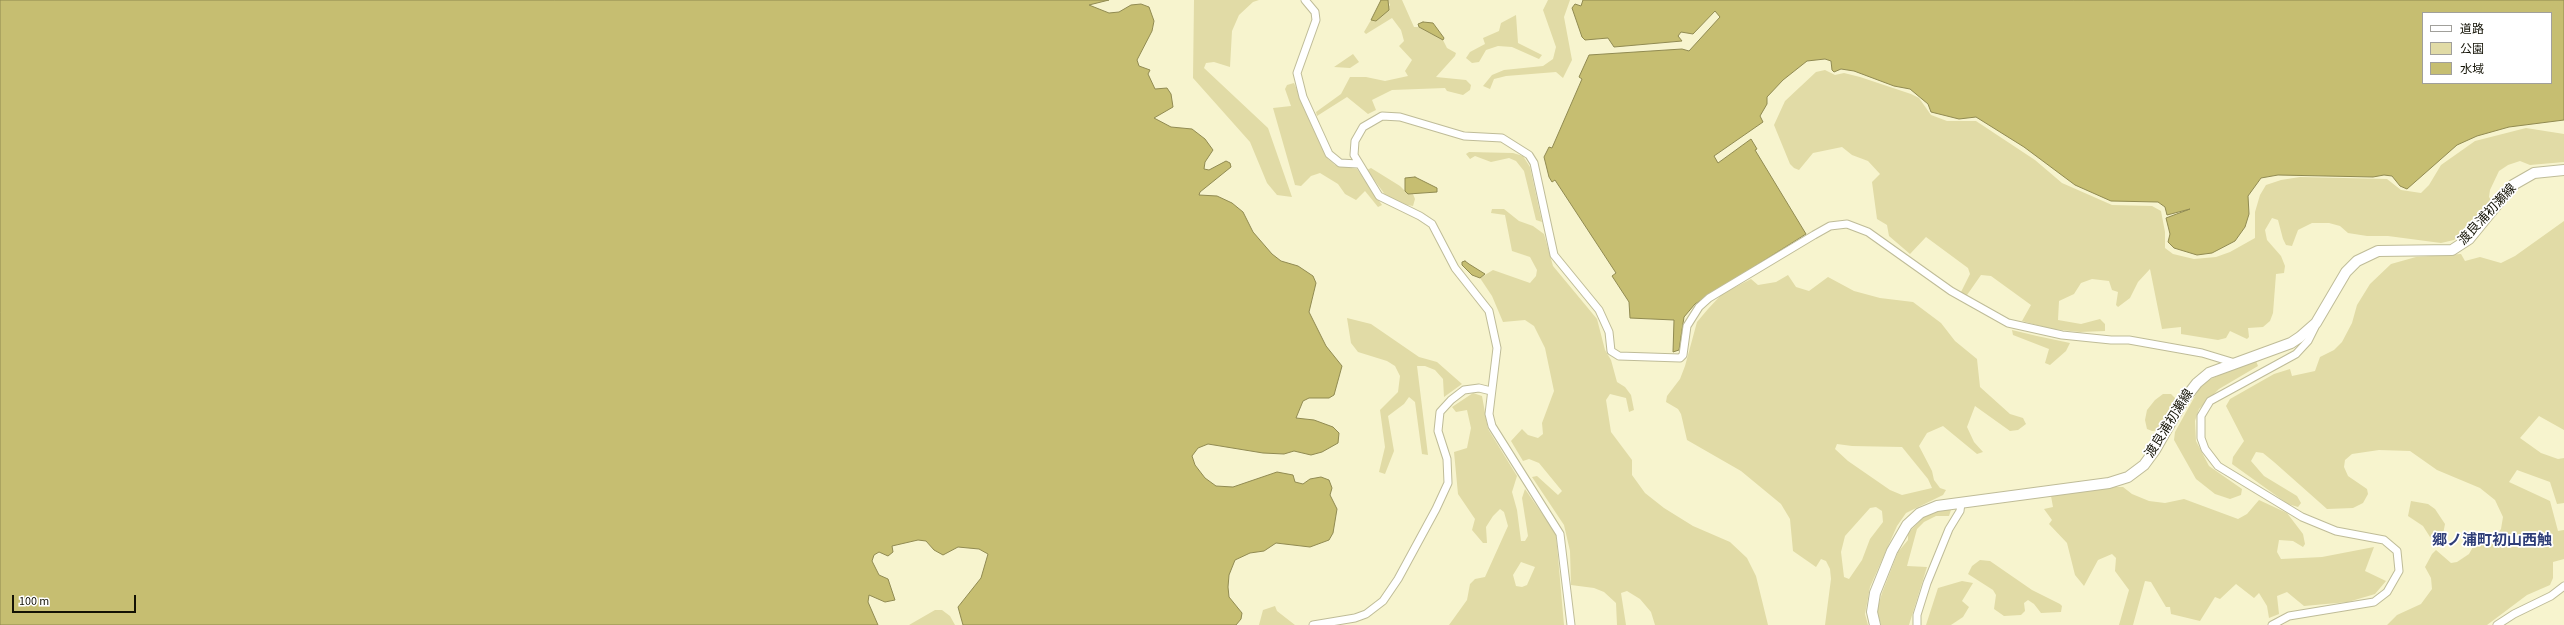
<!DOCTYPE html>
<meta charset="utf-8">
<style>
body{margin:0}
#map{position:relative;width:2564px;height:625px;overflow:hidden;background:#f7f4ce;font-family:"Source Sans 3","Noto Sans JP",sans-serif}
canvas{display:block}
.legend{position:absolute;left:2422px;top:12px;width:130px;height:72px;box-sizing:border-box;background:#fff;border:1px solid #a1a09b;margin:0;padding:5px 7px;list-style:none;font-size:12px;color:#131205}
.legend li{display:flex;align-items:center;gap:8px;height:20px}
.legend b{width:20px;border:1px solid #a1a09b}
.scale{position:absolute;left:12px;top:595px;width:124px;height:18px;box-sizing:border-box;border:2px solid #131205;border-top:0;padding-left:5px;font-size:12px;line-height:14px;white-space:nowrap;color:#131205;-webkit-text-stroke:3px #fff;paint-order:stroke}
</style>
<div id="map">
<canvas width="2564" height="625"></canvas>
<ul class="legend">
<li><b style="height:5px;background:#fff"></b>道路</li>
<li><b style="height:11px;background:#e1dba6"></b>公園</li>
<li><b style="height:11px;background:#c6be71"></b>水域</li>
</ul>
<div class="scale">100 m</div>
</div>
<script>
const context = document.querySelector('canvas').getContext('2d');
context.lineJoin = 'round';
function fill(path, color) {
  context.fillStyle = color;
  context.fill(path, 'evenodd');
}
function shape(rows) {
  const path = new Path2D();
  for (const r of rows) {
    path.moveTo(r[0], r[1]);
    for (let i = 2; i < r.length; i += 2) path.lineTo(r[i], r[i + 1]);
  }
  return path;
}
function trace(path, color, width, dash) {
  context.strokeStyle = color;
  context.lineWidth = width;
  context.lineCap = dash ? 'butt' : 'round';
  context.setLineDash(dash || []);
  context.stroke(path);
}
function label(font, color, halo, rows, align = 'center') {
  context.font = font + ' "Source Sans 3","Noto Sans JP",sans-serif';
  context.lineWidth = 3.5;
  context.setLineDash([]);
  context.textBaseline = 'middle';
  context.strokeStyle = halo;
  context.fillStyle = color;
  for (const [text, x, y, turn = 0] of rows) {
    context.save();
    context.translate(x, y);
    context.rotate((+turn || 0) * Math.PI / 180);
    context.textAlign = isNaN(turn) ? turn : align;
    if (halo) context.strokeText(text, 0, 0);
    context.fillText(text, 0, 0);
    context.restore();
  }
}
const green = shape([
 [1194,0,1259,0,1253,2,1239,15,1232,31,1230,67,1214,62,1206,63,1204,68,1268,128,1292,197,1277,195,1267,183,1250,142,1193,78],
 [1388,0,1402,0,1414,27,1419,27,1443,40,1447,48,1456,53,1455,56,1436,77,1466,80,1471,85,1470,90,1463,95,1447,91,1445,88,1392,90,1372,100,1376,110,1368,114,1347,97,1317,116,1316,112,1341,94,1350,77,1366,77,1385,81,1408,76,1405,71,1412,60,1399,46,1404,41,1401,30,1392,18,1366,34,1364,32,1371,20,1376,21,1390,5],
 [1548,0,1570,0,1564,17,1572,60,1563,78,1556,72,1506,76,1494,79,1490,89,1483,86,1492,75,1504,70,1543,66,1553,59,1556,47,1543,10],
 [1516,15,1518,43,1542,55,1539,59,1512,47,1498,46,1486,50,1479,62,1472,63,1466,58,1470,52,1485,44,1483,38,1499,31,1501,23],
 [1353,54,1359,62,1350,68,1334,67],
 [1825,70,1835,75,1844,73,1860,77,1911,94,1919,98,1931,115,1947,121,1976,121,2035,160,2062,183,2112,205,2152,206,2161,211,2165,232,2165,248,2173,254,2194,259,2216,257,2230,252,2255,238,2255,212,2260,195,2266,185,2281,180,2300,177,2387,179,2401,190,2421,193,2429,185,2441,165,2475,141,2526,128,2564,134,2564,162,2530,165,2520,161,2508,165,2499,171,2490,190,2489,197,2491,200,2478,217,2454,240,2441,243,2388,236,2367,236,2348,233,2340,226,2329,223,2312,223,2298,230,2292,246,2286,245,2283,239,2278,220,2272,218,2265,230,2267,240,2281,256,2285,266,2284,273,2276,274,2273,313,2270,321,2263,327,2248,328,2249,337,2247,339,2230,331,2226,338,2218,340,2181,334,2181,327,2162,329,2150,269,2138,282,2130,298,2118,307,2116,305,2118,292,2112,290,2109,281,2092,279,2081,283,2074,294,2059,301,2058,320,2081,324,2100,319,2105,324,2105,331,2080,332,2052,329,2022,321,2031,305,1991,276,1981,275,1967,295,1964,295,1961,292,1970,274,1968,268,1926,237,1910,254,1889,236,1887,225,1877,219,1872,182,1880,174,1868,161,1852,155,1842,147,1813,153,1799,170,1794,168,1790,164,1774,125,1785,101,1816,72],
 [1294,83,1328,159,1335,165,1357,169,1382,205,1378,207,1365,191,1356,200,1345,194,1338,184,1320,173,1311,176,1301,186,1295,185,1273,108,1291,106,1285,89,1287,85],
 [1469,152,1513,153,1523,156,1530,167,1542,222,1536,220,1524,171,1516,161,1509,158,1491,162,1475,156,1470,159,1466,154],
 [1371,168,1400,186,1408,194,1413,194,1415,199,1413,206,1401,204,1386,196,1367,170],
 [1492,209,1504,209,1519,221,1533,226,1544,234,1553,266,1597,319,1605,350,1611,360,1617,382,1625,387,1631,395,1634,410,1629,412,1626,398,1610,394,1606,400,1611,432,1632,460,1632,475,1645,493,1664,508,1693,526,1730,542,1747,558,1756,576,1768,625,1655,625,1651,612,1640,599,1627,591,1621,593,1626,625,1617,625,1616,603,1604,592,1594,588,1571,585,1570,551,1564,525,1532,477,1537,476,1558,495,1562,491,1539,463,1529,459,1523,461,1511,441,1522,429,1528,435,1538,438,1543,434,1542,423,1554,391,1545,348,1534,326,1525,320,1503,322,1492,296,1480,278,1493,270,1530,283,1536,276,1537,270,1530,257,1512,251,1505,215,1491,213],
 [2564,221,2564,430,2539,416,2520,438,2541,453,2558,459,2564,458,2564,503,2557,504,2550,482,2517,470,2509,482,2550,501,2558,531,2564,530,2564,559,2553,562,2553,578,2550,585,2527,595,2487,625,2387,625,2397,615,2421,604,2432,589,2431,578,2425,567,2432,554,2436,550,2451,563,2457,562,2469,554,2478,538,2486,544,2496,536,2501,529,2503,517,2495,500,2480,488,2437,470,2410,451,2379,450,2352,454,2345,460,2344,467,2348,476,2367,489,2368,494,2363,503,2353,508,2327,509,2274,462,2263,453,2256,452,2251,461,2264,476,2297,496,2301,503,2298,507,2288,504,2232,464,2233,457,2244,441,2226,406,2230,399,2274,374,2290,369,2292,376,2315,371,2320,357,2334,350,2342,342,2352,323,2357,305,2370,284,2391,264,2416,257,2461,254,2465,261,2480,257,2501,263,2515,256],
 [1788,275,1796,287,1809,291,1828,277,1854,291,1880,298,1913,302,1941,323,1955,341,1977,359,1980,387,2010,414,2023,418,2026,424,2018,430,2010,431,1975,406,1967,427,1974,442,1983,452,1977,454,1943,426,1927,433,1919,446,1932,471,1934,480,1940,488,1946,490,1943,495,1906,513,1897,526,1870,587,1865,614,1868,625,1825,625,1831,579,1830,569,1826,561,1821,559,1816,567,1793,551,1790,519,1781,504,1741,471,1687,440,1681,414,1678,409,1666,402,1667,396,1680,379,1685,366,1697,322,1708,309,1722,294,1751,279,1758,285,1776,282],
 [1837,444,1852,446,1902,447,1928,479,1932,488,1902,495,1890,490,1848,461,1835,449],
 [1876,507,1882,511,1883,522,1870,539,1862,560,1849,579,1844,577,1841,552,1845,536,1870,508],
 [1347,318,1371,324,1419,357,1437,362,1462,384,1444,397,1443,379,1435,370,1425,366,1417,366,1428,455,1422,454,1415,402,1409,397,1404,404,1388,416,1394,451,1385,474,1379,472,1385,447,1380,410,1398,392,1400,376,1395,366,1387,361,1358,352,1351,343],
 [2012,330,2037,336,2070,343,2066,351,2050,365,2045,363,2049,349,2013,335],
 [2256,361,2258,366,2219,389,2199,409,2195,421,2196,441,2209,466,2242,489,2241,495,2230,499,2215,494,2196,479,2174,440,2175,432,2200,387,2209,380,2244,363],
 [1473,393,1482,396,1488,429,1517,476,1512,492,1517,510,1521,541,1525,541,1528,536,1522,498,1525,489,1556,534,1564,625,1449,625,1467,600,1470,584,1475,579,1485,577,1508,526,1504,512,1500,509,1493,516,1486,527,1487,543,1483,543,1472,530,1475,519,1458,494,1454,452,1467,448,1471,428,1467,410,1456,412,1452,407],
 [1521,562,1535,567,1527,585,1522,587,1516,586,1513,575],
 [2163,394,2171,394,2175,398,2176,403,2161,430,2152,431,2147,429,2145,420,2147,410,2155,400],
 [2115,487,2123,487,2132,494,2149,501,2165,503,2184,499,2238,519,2247,514,2259,500,2287,513,2303,534,2305,544,2303,547,2293,541,2279,540,2277,552,2281,559,2322,557,2374,547,2365,571,2386,581,2375,594,2348,602,2304,606,2287,592,2277,596,2279,614,2269,618,2267,606,2259,593,2254,598,2236,584,2220,599,2215,597,2200,621,2171,614,2170,607,2166,607,2151,582,2145,581,2133,625,2119,625,2129,590,2115,571,2116,558,2112,554,2098,560,2084,586,2075,575,2067,543,2049,524,2052,520,2044,509,2053,507,2051,496],
 [2411,501,2428,504,2435,509,2445,524,2443,534,2434,539,2430,537,2423,526,2408,516],
 [1942,508,1951,510,1949,516,1936,516,1924,522,1917,529,1907,566,1927,567,1909,625,1881,625,1877,610,1882,593,1898,552,1908,540,1908,533,1925,516],
 [1980,560,1990,561,2032,590,2060,604,2062,606,2061,612,2041,613,2034,604,2028,600,2024,603,2025,611,2021,615,2004,616,1994,609,1996,595,1993,590,1968,574,1972,566],
 [1962,581,1973,583,1962,601,1969,607,1963,617,1951,625,1926,625,1938,588],
 [1275,606,1277,611,1295,625,1259,625,1263,610],
 [935,610,942,610,950,616,955,625,909,625]
]);
const water = shape([
 [0,0,1109,0,1089,5,1109,13,1119,12,1131,5,1141,4,1149,7,1154,21,1152,31,1137,60,1139,66,1150,70,1148,74,1155,89,1167,88,1171,94,1173,107,1154,118,1171,127,1192,129,1205,139,1213,150,1205,162,1204,169,1209,170,1226,161,1230,163,1231,167,1200,192,1199,195,1217,196,1232,203,1243,212,1253,232,1272,254,1281,261,1298,266,1313,276,1316,283,1309,312,1326,346,1342,366,1334,395,1329,398,1309,398,1303,401,1296,418,1314,420,1333,427,1339,433,1338,443,1322,452,1311,455,1294,451,1284,454,1263,453,1208,444,1198,448,1192,456,1195,465,1205,478,1216,486,1233,487,1277,472,1293,475,1295,482,1303,484,1310,479,1321,477,1329,480,1332,488,1330,495,1337,509,1333,533,1329,540,1310,547,1276,543,1264,551,1250,553,1235,560,1229,575,1228,587,1229,597,1242,613,1241,619,1236,625,963,625,958,607,981,578,988,554,979,549,958,547,943,555,934,550,926,541,918,540,892,546,893,552,888,556,879,552,874,555,872,561,879,575,888,579,895,600,885,602,869,595,868,602,878,625,0,625,0,0],
 [1381,0,1388,0,1389,10,1376,21,1371,20,1381,0],
 [1583,0,2564,0,2564,120,2509,127,2477,136,2457,145,2407,189,2400,186,2392,176,2384,175,2373,177,2278,175,2261,178,2248,196,2249,214,2245,227,2235,241,2212,253,2197,255,2174,248,2168,242,2170,234,2166,218,2190,209,2167,215,2165,207,2158,202,2111,201,2075,185,2024,147,1976,117,1959,119,1931,112,1928,104,1910,89,1894,86,1854,71,1841,69,1834,72,1832,70,1831,61,1825,59,1807,61,1783,80,1767,97,1767,104,1760,116,1763,122,1714,156,1718,163,1751,139,1757,149,1755,150,1806,234,1695,304,1684,317,1679,350,1673,352,1674,320,1630,318,1629,302,1612,276,1616,273,1555,180,1552,182,1549,177,1544,157,1549,147,1552,148,1582,79,1579,77,1589,55,1682,49,1689,51,1720,17,1715,11,1693,34,1681,32,1678,36,1682,41,1614,47,1608,38,1585,40,1582,37,1572,8,1575,4,1581,6,1583,0],
 [2423,13,2551,13,2551,83,2423,83,2423,13],
 [1423,22,1433,23,1444,38,1443,40,1419,27,1418,24,1423,22],
 [1415,177,1437,188,1437,192,1408,194,1405,191,1405,178,1415,177],
 [1465,261,1469,264,1485,274,1480,278,1472,275,1462,265,1462,262,1465,261]
]);
const street = shape([
 [1305,0,1315,12,1316,20,1297,73,1303,97,1329,154,1340,163,1358,164],
 [1313,625,1355,618,1366,614,1383,601,1398,579,1436,509,1448,483,1447,459,1438,431,1440,412,1451,400,1464,390,1479,388,1491,391],
 [1571,625,1560,534,1492,426,1489,414,1497,348,1489,311,1455,268,1432,224,1420,216,1379,196,1354,155,1355,141,1363,127,1382,116,1400,117,1464,136,1502,138,1529,155,1534,163,1554,255,1599,310,1609,332,1611,351,1619,356,1680,358,1683,355,1687,326,1699,307,1709,298,1814,235,1830,226,1847,224,1868,232,1951,291,2008,323,2062,335,2111,340,2129,340,2202,353,2235,363],
 [1917,625,1917,615,1927,583,1949,529,1960,511,1961,503],
 [2272,625,2289,616,2374,602,2387,592,2399,571,2397,551,2384,540,2336,531,2302,517,2218,466,2205,449,2201,438,2201,416,2210,401,2296,354,2308,341,2315,327],
 [2497,625,2514,614,2551,596,2564,586]
]);
const secondary = shape([
 [1875,625,1872,612,1875,593,1892,551,1907,525,1920,513,1937,506,2109,483,2128,477,2144,465,2155,450,2183,401,2197,383,2209,373,2291,343,2300,337,2316,323,2346,272,2357,261,2378,251,2452,250,2469,239,2513,185,2534,173,2564,170]
]);
const streetNames = [
 ["渡良浦初瀬線",2488,215,-47],
 ["渡良浦初瀬線",2170,424,-58]
];
const quarterNames = [
 ["郷ノ浦町初山西触",2492,542]
];
fill(green, '#e1dba6');
fill(water, '#c6be71');
trace(water, '#908a51', 1);
trace(street, '#bfbc98', 9);
trace(secondary, '#bfbc98', 12);
trace(street, '#fff', 7);
trace(secondary, '#fff', 10);
label('13px', '#131205', '#fff', streetNames);
label('bold 15px', '#2f3e78', '#fff', quarterNames);
</script>
